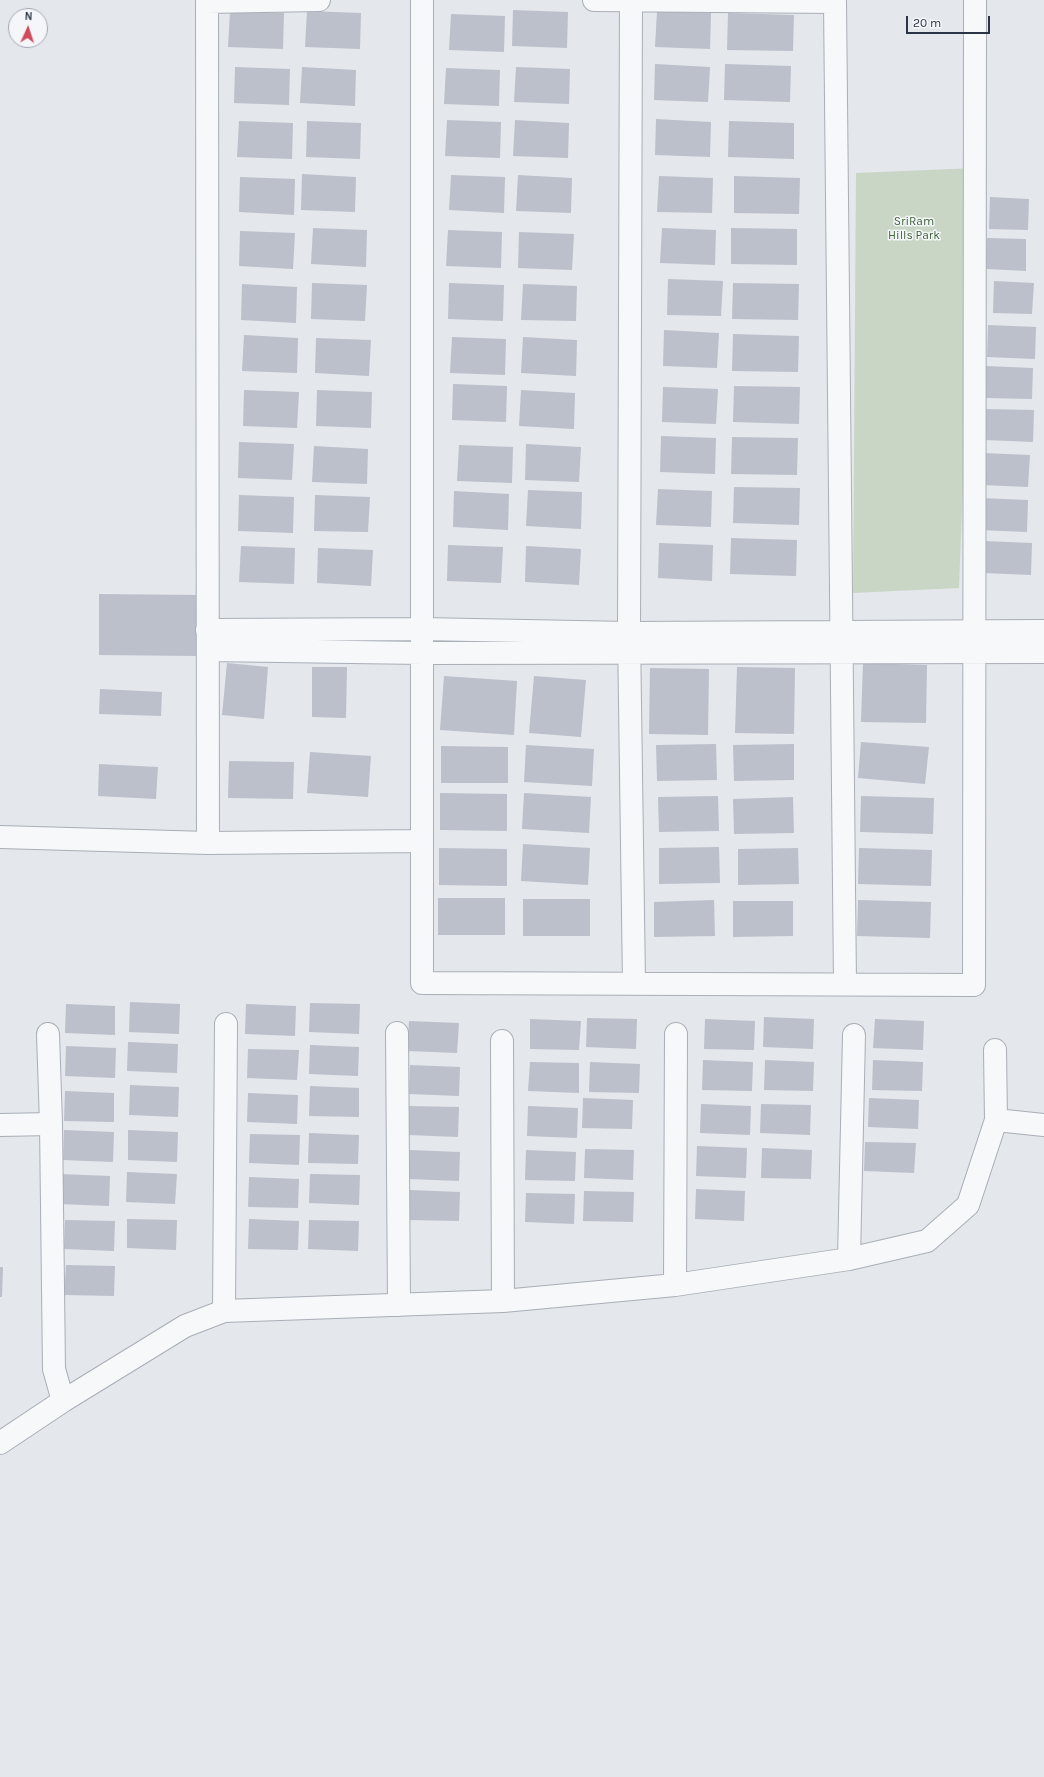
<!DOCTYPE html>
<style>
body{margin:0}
#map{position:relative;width:1044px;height:1777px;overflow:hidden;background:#e4e7ec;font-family:Karla,sans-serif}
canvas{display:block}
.north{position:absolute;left:8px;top:8px;width:40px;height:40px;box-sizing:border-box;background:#f4f6f9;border:1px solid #a4a8b1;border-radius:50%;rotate:3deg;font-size:11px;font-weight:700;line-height:16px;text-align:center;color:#2b3445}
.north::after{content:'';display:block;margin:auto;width:14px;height:18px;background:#d1495b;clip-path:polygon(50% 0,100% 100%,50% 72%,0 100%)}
.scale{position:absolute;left:906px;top:16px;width:84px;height:18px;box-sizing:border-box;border:2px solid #2b3445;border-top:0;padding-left:5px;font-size:12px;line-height:14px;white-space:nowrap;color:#2b3445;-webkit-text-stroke:3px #f4f6f9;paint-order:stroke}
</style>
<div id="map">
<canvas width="1044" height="1777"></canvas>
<div class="north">N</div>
<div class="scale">20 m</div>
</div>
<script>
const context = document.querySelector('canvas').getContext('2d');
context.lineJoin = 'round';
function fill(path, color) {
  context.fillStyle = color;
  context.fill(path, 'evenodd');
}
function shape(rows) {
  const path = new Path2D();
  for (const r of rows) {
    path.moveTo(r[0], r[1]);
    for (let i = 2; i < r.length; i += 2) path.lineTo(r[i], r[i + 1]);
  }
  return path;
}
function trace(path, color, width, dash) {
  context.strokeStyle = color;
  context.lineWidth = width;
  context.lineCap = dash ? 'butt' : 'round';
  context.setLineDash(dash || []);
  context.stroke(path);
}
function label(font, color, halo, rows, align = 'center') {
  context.font = font + ' Karla,sans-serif';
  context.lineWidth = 3;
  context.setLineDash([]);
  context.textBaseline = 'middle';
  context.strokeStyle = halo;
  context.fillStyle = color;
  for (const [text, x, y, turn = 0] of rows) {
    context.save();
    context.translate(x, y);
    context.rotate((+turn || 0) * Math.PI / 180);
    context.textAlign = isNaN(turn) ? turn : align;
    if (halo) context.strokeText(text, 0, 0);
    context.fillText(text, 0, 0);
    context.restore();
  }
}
const green = shape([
 [975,168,959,588,853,593,856,173]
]);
const building = shape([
 [513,10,568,12,567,48,512,46],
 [230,11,284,13,283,49,228,47],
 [307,11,361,13,360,49,305,47],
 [657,11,711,13,710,49,655,47],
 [728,13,794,15,793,51,727,50],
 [451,14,505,16,504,52,449,50],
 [655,64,710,67,708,102,654,100],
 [725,64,791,66,790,102,724,100],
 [235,67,290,69,289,105,234,103],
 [302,67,356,70,355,106,300,103],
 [516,67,570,69,569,104,514,102],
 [446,68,500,70,499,106,444,104],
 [656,119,711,122,710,157,655,155],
 [447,120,501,122,500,158,445,156],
 [515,120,569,123,568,158,513,156],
 [239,121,293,123,292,159,237,157],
 [307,121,361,123,360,159,306,157],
 [729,121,794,123,794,159,728,157],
 [302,174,356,177,355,212,301,210],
 [451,175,505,177,504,213,449,210],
 [518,175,572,178,571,213,516,211],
 [659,176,713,178,712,213,657,212],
 [734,176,800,178,799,214,734,213],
 [240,177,295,179,294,215,239,212],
 [990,197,1029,199,1028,230,989,229],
 [313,228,367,230,366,267,311,264],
 [662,228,716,230,715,265,660,263],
 [731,228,797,229,797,265,731,264],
 [448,230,502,232,501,268,446,266],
 [240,231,295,233,293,269,239,266],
 [519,232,574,234,572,270,518,268],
 [987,238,1026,239,1026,271,986,269],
 [668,279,723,281,721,316,667,315],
 [994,281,1034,283,1032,314,993,313],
 [312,283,367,285,365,321,311,319],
 [449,283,504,285,503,321,448,319],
 [733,283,799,284,798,320,732,319],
 [242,284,297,287,296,323,241,320],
 [523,284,577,286,576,321,521,320],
 [988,325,1036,327,1035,359,987,357],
 [664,330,719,333,717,368,663,366],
 [733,334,799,336,798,372,732,371],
 [244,335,298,338,297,373,242,371],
 [452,337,506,339,505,375,450,373],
 [523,337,577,340,576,376,521,373],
 [316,338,371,340,369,376,315,373],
 [986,366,1033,368,1032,399,985,398],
 [453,384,507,386,506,422,452,420],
 [734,386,800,387,799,424,733,422],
 [663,387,718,389,716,424,662,422],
 [244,390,299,392,297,428,243,426],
 [317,390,372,392,371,428,316,426],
 [521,390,575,393,574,429,519,426],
 [986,409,1034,410,1033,442,985,440],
 [661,436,716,438,715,474,660,472],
 [732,437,798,438,797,475,731,474],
 [239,442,294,444,292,480,238,478],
 [526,444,581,447,579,482,525,480],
 [459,445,513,447,512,483,457,481],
 [314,446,368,449,367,484,312,482],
 [982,453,1030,455,1028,487,981,485],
 [734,487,800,488,799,525,733,523],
 [658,489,712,491,711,527,656,525],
 [528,490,582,492,581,529,526,526],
 [454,491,509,494,508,530,453,527],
 [239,495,294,497,293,533,238,531],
 [315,495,370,497,368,532,314,531],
 [980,498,1028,500,1027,532,979,530],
 [731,538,797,540,796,576,730,574],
 [984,541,1032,543,1031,575,983,573],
 [659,543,713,545,712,581,658,578],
 [448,545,503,547,501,583,447,581],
 [241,546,295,548,294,584,239,582],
 [526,546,581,549,579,585,525,582],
 [318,548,373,550,371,586,317,583],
 [99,594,196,595,196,656,99,655],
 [227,663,268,667,264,719,222,715],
 [863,663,927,665,926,723,861,722],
 [312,667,347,667,346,718,312,717],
 [737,667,795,668,794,734,735,733],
 [650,668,709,669,708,735,649,734],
 [444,676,517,681,514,735,440,730],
 [534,676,586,680,581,737,529,733],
 [100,689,162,692,161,716,99,714],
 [861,742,929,747,925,784,858,778],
 [716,744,717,780,657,781,656,745],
 [794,744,794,780,734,781,733,745],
 [526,745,594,749,592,786,524,782],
 [441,746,508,747,508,783,441,783],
 [310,752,371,756,368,797,307,793],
 [229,761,294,762,293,799,228,798],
 [99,764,158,767,156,799,98,796],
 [440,793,507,794,507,831,440,830],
 [524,793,591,797,589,833,522,829],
 [718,796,719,831,659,832,658,797],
 [861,796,934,798,933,834,860,832],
 [793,797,794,833,734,834,733,799],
 [523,844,590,848,588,885,521,881],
 [719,847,720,883,659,884,659,848],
 [439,848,507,849,507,886,439,885],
 [798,848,799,884,738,885,738,849],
 [859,848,932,850,931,886,858,884],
 [438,898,505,898,505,935,438,935],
 [523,899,590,899,590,936,523,936],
 [714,900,715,936,654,937,654,902],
 [858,900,931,902,930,938,857,936],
 [733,901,793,901,793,936,733,937],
 [130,1002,180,1004,179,1034,129,1032],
 [310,1003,360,1004,359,1034,309,1032],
 [66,1004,115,1006,115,1035,65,1033],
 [246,1004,296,1006,295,1036,245,1034],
 [764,1017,814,1019,813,1049,763,1047],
 [587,1018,637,1019,636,1049,586,1047],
 [530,1019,581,1021,579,1050,530,1049],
 [705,1019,755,1021,754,1050,704,1049],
 [875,1019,924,1021,923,1050,873,1048],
 [409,1021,459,1023,457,1053,407,1051],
 [128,1042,178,1044,177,1073,127,1071],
 [310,1045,359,1047,358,1076,309,1074],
 [66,1046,116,1048,115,1078,65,1076],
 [248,1049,299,1050,297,1080,247,1078],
 [703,1060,753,1062,752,1091,702,1090],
 [765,1060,814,1062,813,1091,764,1090],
 [873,1060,923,1062,922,1091,872,1090],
 [530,1062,579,1063,579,1093,528,1091],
 [590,1062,640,1064,639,1093,589,1092],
 [410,1065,460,1067,459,1096,409,1094],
 [130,1085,179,1087,178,1117,129,1115],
 [310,1086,359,1088,359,1117,309,1116],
 [65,1091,114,1093,114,1122,64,1121],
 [248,1093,298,1095,297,1124,247,1122],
 [583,1098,633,1100,632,1129,582,1128],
 [869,1098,919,1100,918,1129,868,1127],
 [701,1104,751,1106,750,1135,700,1133],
 [761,1104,811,1105,810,1135,760,1133],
 [409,1106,459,1107,458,1137,408,1135],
 [528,1106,578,1108,577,1138,527,1136],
 [64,1130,114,1132,113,1162,63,1160],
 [128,1130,178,1132,177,1162,128,1160],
 [309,1133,359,1135,358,1164,308,1163],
 [250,1134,300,1135,299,1165,249,1163],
 [865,1142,916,1143,914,1173,864,1171],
 [697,1146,747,1148,746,1178,696,1176],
 [762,1148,812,1150,811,1179,761,1178],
 [585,1149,634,1150,633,1180,584,1178],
 [410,1150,460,1152,459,1181,409,1179],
 [526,1150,576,1152,575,1181,525,1180],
 [127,1172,177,1174,175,1204,126,1202],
 [60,1174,110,1176,109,1206,59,1204],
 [310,1174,360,1175,359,1205,309,1203],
 [249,1177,299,1179,298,1208,248,1207],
 [696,1189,745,1191,744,1221,695,1219],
 [410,1190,460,1192,459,1221,409,1220],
 [584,1191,634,1192,633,1222,583,1221],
 [526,1193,575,1194,574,1224,525,1222],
 [127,1219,177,1220,176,1250,127,1248],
 [249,1219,299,1221,298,1250,248,1249],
 [65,1220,115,1221,114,1251,64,1249],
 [309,1220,359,1221,358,1251,308,1249],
 [66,1265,115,1266,114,1296,64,1295],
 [0,1267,3,1267,2,1297,0,1297]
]);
const minor = shape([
 [422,0,422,983,974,985,975,0],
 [594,0,835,2,845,984],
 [631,0,629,633,634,984],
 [207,630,422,629,629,633,1044,631],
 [208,650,423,653,1044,652],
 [0,837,208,843,422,841],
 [208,843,207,2,319,0],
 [397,1033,399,1305],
 [48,1034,51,1124,54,1369,63,1401],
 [502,1041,503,1301],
 [995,1050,996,1120],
 [0,1125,51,1124],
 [849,1259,854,1035],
 [675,1285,676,1034],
 [224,1311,226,1024],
 [0,1443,63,1401,185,1326,224,1311,503,1301,675,1285,849,1259,927,1241,968,1205,996,1120,1044,1125]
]);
const parkNames = [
 ["SriRam",914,222],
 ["Hills Park",914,236]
];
fill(green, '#c9d6c5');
fill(building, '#bbc0ca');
trace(minor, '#a9aeb7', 24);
trace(minor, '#f7f8fa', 22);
label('12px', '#3f6138', '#f4f6f9', parkNames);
</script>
